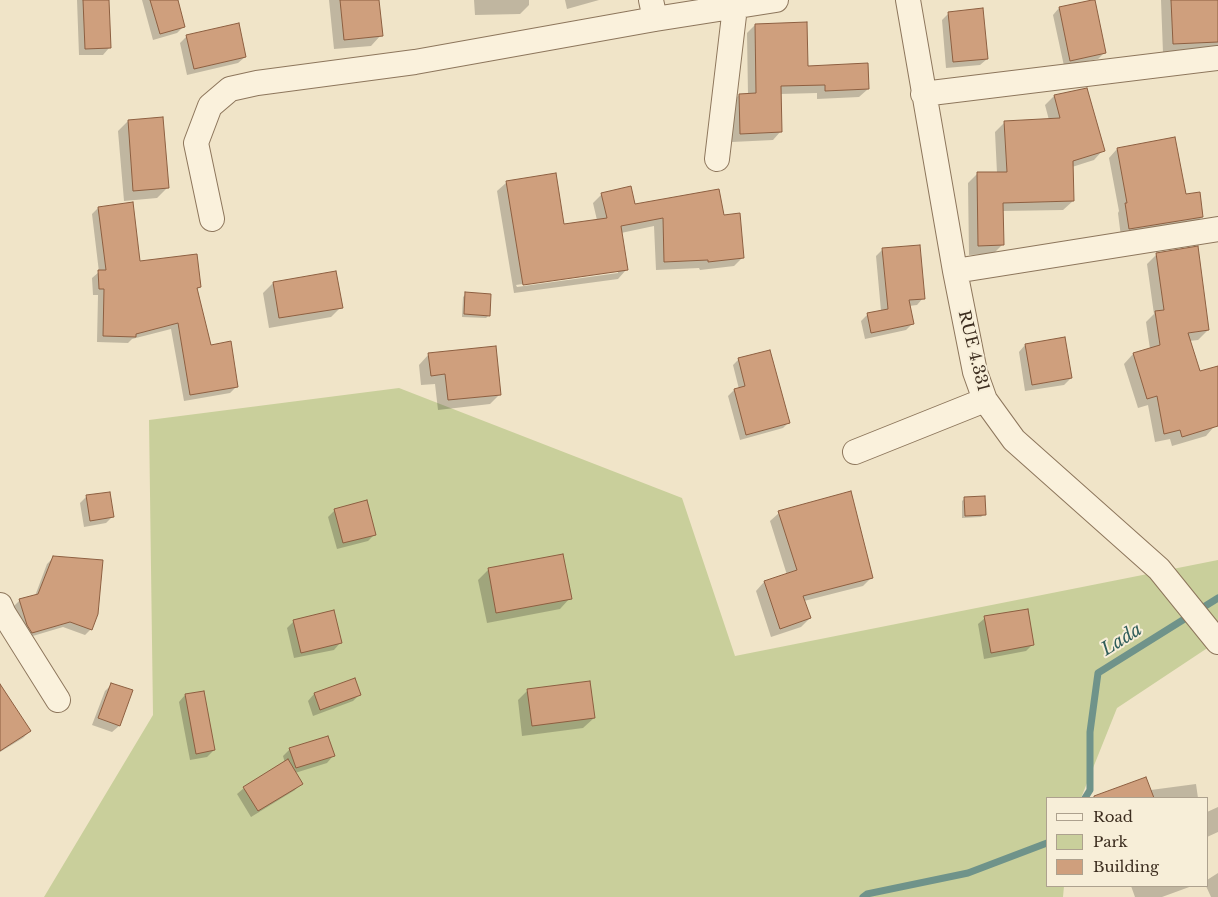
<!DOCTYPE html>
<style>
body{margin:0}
#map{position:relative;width:1218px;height:897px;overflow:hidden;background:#f0e4c8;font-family:"Libre Baskerville",serif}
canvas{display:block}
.legend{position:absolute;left:1046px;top:797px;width:162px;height:90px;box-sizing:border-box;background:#f7eed8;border:1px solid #ada18e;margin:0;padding:6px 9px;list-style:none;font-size:15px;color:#3d2e20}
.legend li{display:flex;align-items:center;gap:10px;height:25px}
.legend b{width:25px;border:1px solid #ada18e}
</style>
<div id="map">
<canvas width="1218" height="897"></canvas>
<ul class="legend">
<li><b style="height:6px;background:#faf1dc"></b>Road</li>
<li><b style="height:14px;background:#c9cf9b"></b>Park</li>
<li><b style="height:14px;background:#cf9f7d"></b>Building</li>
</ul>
</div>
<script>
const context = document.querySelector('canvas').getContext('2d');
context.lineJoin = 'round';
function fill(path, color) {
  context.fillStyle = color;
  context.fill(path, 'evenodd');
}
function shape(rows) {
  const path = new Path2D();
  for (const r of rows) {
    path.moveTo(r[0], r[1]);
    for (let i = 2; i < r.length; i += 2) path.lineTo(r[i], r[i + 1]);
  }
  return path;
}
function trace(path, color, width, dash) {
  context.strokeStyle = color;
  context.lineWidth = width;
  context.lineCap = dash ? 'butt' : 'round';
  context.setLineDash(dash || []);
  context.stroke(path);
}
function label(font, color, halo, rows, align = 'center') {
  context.font = font + ' "Libre Baskerville",serif';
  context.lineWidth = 4;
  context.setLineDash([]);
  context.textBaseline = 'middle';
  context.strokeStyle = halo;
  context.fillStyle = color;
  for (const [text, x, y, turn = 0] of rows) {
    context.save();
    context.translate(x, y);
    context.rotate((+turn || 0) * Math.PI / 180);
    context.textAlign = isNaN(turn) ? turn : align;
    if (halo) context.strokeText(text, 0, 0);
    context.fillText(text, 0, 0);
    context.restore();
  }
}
const green = shape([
 [399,388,682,498,735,656,1218,560,1218,641,1117,708,1081,798,1047,798,1047,886,1064,886,1063,897,44,897,153,715,149,420]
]);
const shadow = shape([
 [77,0,108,0,109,48,103,55,79,55],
 [142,0,176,0,184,26,177,33,153,40],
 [329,0,378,0,381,35,371,46,334,49],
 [474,0,529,0,529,5,520,14,475,15],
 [565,0,599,0,567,9],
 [1161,0,1218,0,1218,51,1163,53],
 [1059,8,1105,52,1098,59,1064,66,1053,15],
 [949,13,987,59,980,65,946,68,942,20],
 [755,25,807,67,868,89,859,97,817,99,817,93,780,94,781,131,773,140,732,142,731,104,739,95,748,95,747,33],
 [187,36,245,57,238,63,187,75,180,43],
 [1054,96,1103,150,1094,160,1072,167,1073,201,1063,210,1002,211,1002,245,993,254,969,255,968,183,977,174,997,173,995,132,1005,122,1049,120,1045,105],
 [128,121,167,188,157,198,124,201,118,131],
 [1117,149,1185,196,1202,217,1194,225,1121,237,1118,213,1119,211,1109,158],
 [555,175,563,226,597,220,593,203,602,194,634,205,723,216,743,257,734,266,700,270,699,268,656,270,654,226,621,233,626,270,618,279,514,293,497,191,506,183],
 [618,270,618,273,517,287,516,285],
 [98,208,139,262,200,287,196,290,210,346,237,386,230,393,184,401,171,329,132,339,128,343,97,342,98,295,93,295,92,278,99,272,92,214],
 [882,250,923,298,917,305,909,306,913,323,906,330,865,339,861,321,868,314,881,311,876,256],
 [1157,254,1208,330,1198,340,1189,341,1199,372,1218,367,1218,422,1206,436,1172,446,1170,439,1155,442,1148,405,1138,408,1124,364,1133,354,1150,349,1146,322,1154,314,1147,264],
 [273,283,341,307,331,317,269,328,263,293],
 [466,294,489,315,486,318,462,317,463,297],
 [1064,339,1071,378,1064,385,1025,391,1019,352,1025,345],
 [429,354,500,394,490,404,438,410,435,384,421,385,419,365],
 [739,359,789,422,783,428,740,440,728,396,734,390,739,389,733,365],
 [86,497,112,517,106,523,84,527,80,503],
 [965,498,984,514,981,517,962,518,962,501],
 [335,510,374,535,368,541,337,549,328,517],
 [779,513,871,578,863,586,804,601,810,618,801,627,771,637,756,591,764,582,787,575,770,521],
 [562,556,570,598,560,609,487,623,478,580,488,570],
 [54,557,91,629,85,635,63,627,26,638,22,631,14,606,20,600,35,596,47,564],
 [985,618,1033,644,1026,651,984,659,978,624],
 [294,621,340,643,334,650,294,658,287,628],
 [354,680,360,694,353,701,313,716,308,701,314,694],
 [112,684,132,691,119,726,112,732,92,725,105,691],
 [528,690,594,718,583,728,522,736,518,700],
 [185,695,214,750,207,757,190,760,179,702],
 [0,701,30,731,23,738,0,752],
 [290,749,333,756,327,763,295,773,301,783,295,790,251,817,237,794,244,788,285,763,283,756],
 [1196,784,1198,798,1114,798,1113,795],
 [1218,807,1218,832,1207,837,1207,812],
 [1218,873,1218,897,1211,897,1206,886,1207,880],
 [1131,886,1192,886,1162,897,1135,897]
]);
const stream = shape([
 [1085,798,1090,790,1090,732,1098,673,1218,598],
 [863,897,867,894,968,873,1047,843]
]);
const building = shape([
 [83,0,109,0,111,48,85,49,83,0],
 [150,0,178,0,185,27,160,34,150,0],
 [340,0,379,0,383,36,344,40,340,0],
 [1092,0,1095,0,1106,53,1070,61,1059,7,1092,0],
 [1171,0,1218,0,1218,42,1173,44,1171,0],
 [983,8,988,59,953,62,948,12,983,8],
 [807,22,808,66,868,63,869,89,825,91,825,85,781,86,782,132,740,134,739,94,756,93,755,24,807,22],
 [239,23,246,57,194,69,186,35,239,23],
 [1087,88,1105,151,1073,161,1074,201,1003,203,1004,245,978,246,977,172,1007,172,1004,121,1060,118,1054,95,1087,88],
 [163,117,169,188,133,191,128,120,163,117],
 [1175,137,1186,194,1200,192,1203,217,1129,229,1125,203,1127,203,1117,148,1175,137],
 [556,173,564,224,607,218,601,193,631,186,635,204,719,189,724,215,740,213,744,258,708,262,708,260,664,262,663,218,621,226,628,270,523,285,506,181,556,173],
 [133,202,140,261,197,254,201,287,197,288,211,345,231,341,238,387,190,395,178,323,136,334,136,337,103,336,104,289,99,289,98,270,106,270,98,207,133,202],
 [920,245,925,299,909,300,914,324,871,333,867,313,888,309,882,248,920,245],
 [1198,246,1209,330,1188,333,1200,371,1218,366,1218,426,1182,437,1180,430,1164,434,1157,396,1147,399,1133,353,1160,345,1155,311,1164,310,1156,253,1198,246],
 [336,271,343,308,279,318,273,282,336,271],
 [465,292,491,294,490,316,464,314,465,292],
 [1065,337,1072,378,1032,385,1025,344,1065,337],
 [496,346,501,395,448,400,445,374,431,376,428,353,496,346],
 [770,350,790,423,746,435,734,389,745,386,738,358,770,350],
 [851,491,873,578,803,596,811,618,780,629,764,581,797,570,778,511,851,491],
 [110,492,114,517,90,521,86,495,110,492],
 [985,496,986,515,965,516,964,497,985,496],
 [367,500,376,535,343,543,334,509,367,500],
 [563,554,572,599,496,613,488,568,563,554],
 [53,556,103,560,98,614,92,630,70,622,32,633,27,625,19,599,38,594,53,556],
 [1028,609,1034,645,991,653,984,616,1028,609],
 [334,610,342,643,301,653,293,620,334,610],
 [355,678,361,695,320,710,314,693,355,678],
 [590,681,595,718,532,726,527,689,590,681],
 [111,683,133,690,120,726,98,718,111,683],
 [0,684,31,731,0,751,0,684],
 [204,691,215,750,196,754,185,694,204,691],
 [328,736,335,756,296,768,289,748,328,736],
 [288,759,303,784,258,811,243,787,288,759],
 [1146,777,1154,798,1094,798,1094,796,1146,777]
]);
const minor = shape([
 [651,0,655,19],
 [908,0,955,271,975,372,985,400,1014,440,1159,569,1218,642],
 [923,94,1218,58],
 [717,159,735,7],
 [212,219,196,143,210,106,230,89,257,83,415,62,655,19,776,0],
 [955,271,1218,229],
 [855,452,985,400],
 [0,605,4,614,58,700]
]);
const streetNames = [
 ["RUE 4.331",973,351,76]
];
const waterNames = [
 ["Lada",1122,640,-32]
];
fill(green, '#c9cf9b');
fill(shadow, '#0003');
trace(stream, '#6f938a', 7);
fill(building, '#cf9f7d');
trace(building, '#8d5f41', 1);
trace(minor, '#8d765c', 26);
trace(minor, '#faf1dc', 24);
label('16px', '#3d2e20', '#f7eed8', streetNames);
label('italic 18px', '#2f5d5a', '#f7eed8', waterNames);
</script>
